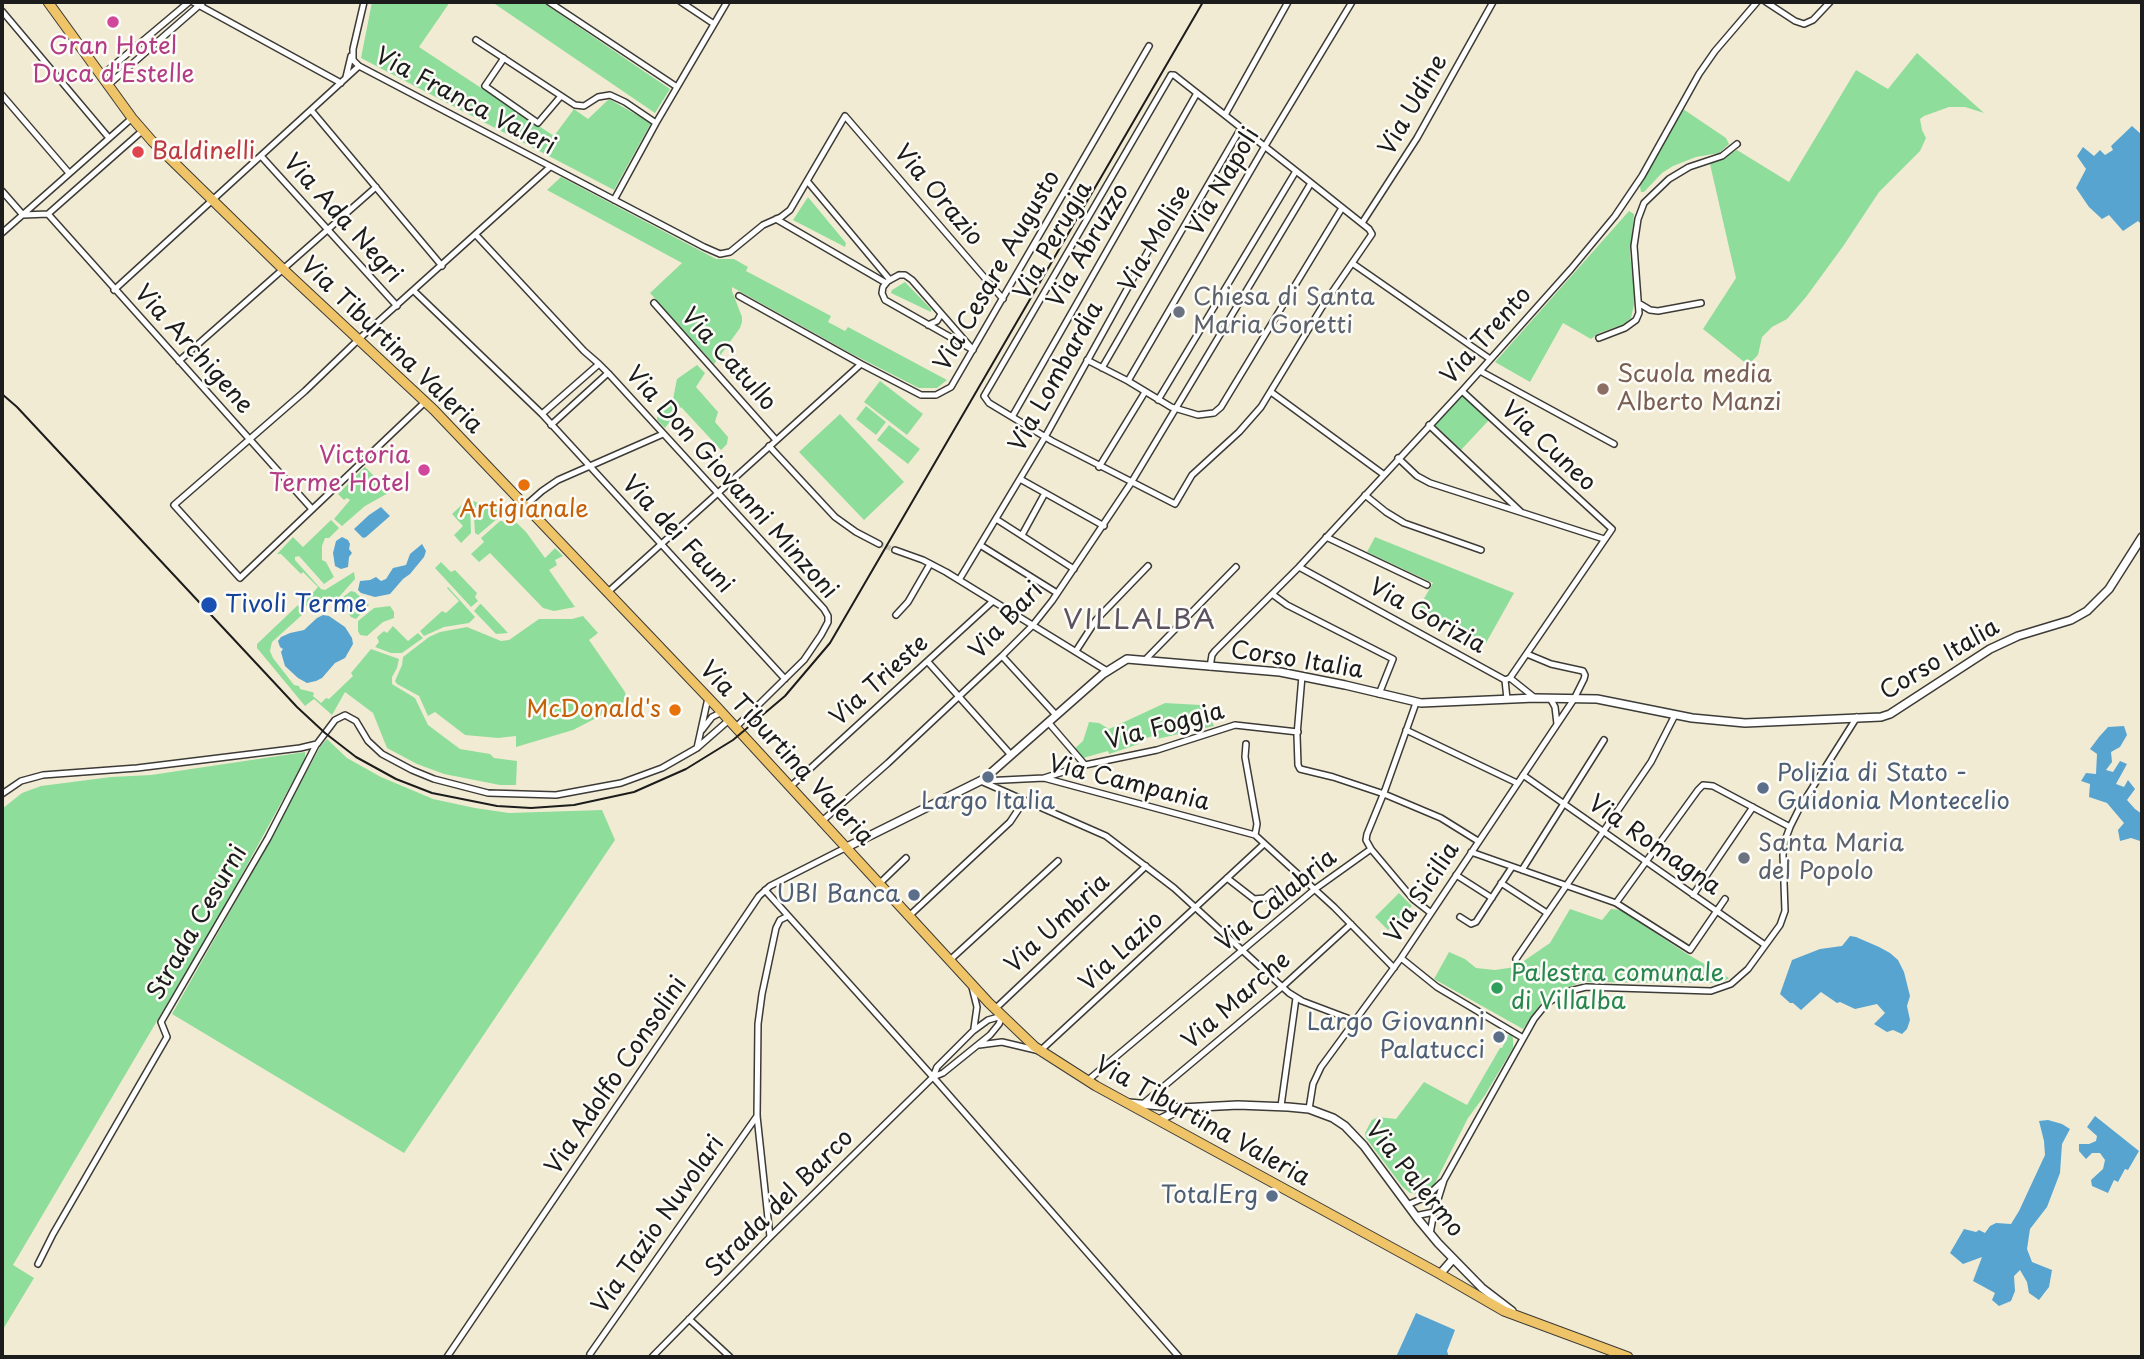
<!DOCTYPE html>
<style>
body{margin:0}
#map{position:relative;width:2144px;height:1359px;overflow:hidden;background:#f2ebd3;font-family:"Playpen Sans",sans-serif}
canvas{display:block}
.frame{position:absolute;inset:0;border:4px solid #1c1c1c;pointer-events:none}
</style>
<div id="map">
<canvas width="2144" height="1359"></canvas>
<div class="frame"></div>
</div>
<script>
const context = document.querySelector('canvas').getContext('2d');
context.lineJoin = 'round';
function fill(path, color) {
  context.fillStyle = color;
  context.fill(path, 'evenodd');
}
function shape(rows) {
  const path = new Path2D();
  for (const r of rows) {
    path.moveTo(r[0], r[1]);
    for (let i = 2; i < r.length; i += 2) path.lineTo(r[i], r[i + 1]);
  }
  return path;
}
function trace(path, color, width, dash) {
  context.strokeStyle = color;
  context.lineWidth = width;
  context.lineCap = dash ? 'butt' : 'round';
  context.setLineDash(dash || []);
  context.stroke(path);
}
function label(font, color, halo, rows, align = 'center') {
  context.font = font + ' "Playpen Sans",sans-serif';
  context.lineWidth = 5;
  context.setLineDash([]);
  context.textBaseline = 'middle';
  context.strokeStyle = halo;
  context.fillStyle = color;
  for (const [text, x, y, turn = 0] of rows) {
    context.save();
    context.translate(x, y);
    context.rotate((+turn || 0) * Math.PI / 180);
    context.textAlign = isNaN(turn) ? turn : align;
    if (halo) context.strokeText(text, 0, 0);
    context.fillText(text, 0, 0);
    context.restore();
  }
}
const green = shape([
 [372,2,450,2,419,47,554,136,574,109,588,119,609,99,651,123,614,190,361,58],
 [492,2,542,2,670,89,655,113],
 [1917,53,1984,113,1965,107,1949,107,1924,116,1920,119,1922,130,1926,138,1920,151,1879,192,1844,245,1806,297,1787,319,1772,327,1762,337,1758,355,1748,365,1703,329,1736,278,1710,164,1737,150,1789,182,1856,70,1888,89],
 [1683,109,1726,138,1729,144,1719,153,1696,157,1673,166,1662,173,1644,192,1641,192,1640,186],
 [561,177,716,259,734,259,748,267,746,271,831,316,828,322,845,331,848,327,947,380,937,388,919,388,852,354,732,287,732,291,742,317,742,322,740,328,714,364,650,293,682,263,547,190],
 [808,197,846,243,845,247,793,220],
 [1629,211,1634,214,1630,254,1635,300,1631,318,1625,324,1599,333,1591,339,1563,323,1530,382,1495,362],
 [905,282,931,309,931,312,891,293,892,290],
 [697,365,705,373,696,387,718,412,715,422,728,437,727,444,721,450,681,407,665,428,657,420,658,411,673,399,677,379],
 [880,381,923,414,907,435,864,402],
 [1462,395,1489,420,1461,450,1435,425],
 [866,406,886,422,876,435,856,419],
 [840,414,904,482,864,520,799,452],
 [889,425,920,449,908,464,877,440],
 [365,467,390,492,365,506,342,526,334,519,350,500,347,498,344,500,338,494],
 [467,500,470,503,471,533,461,543,454,535,463,526,452,514],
 [473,501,498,510,498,518,478,535,475,533],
 [512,518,526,532,545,558,555,548,563,556,555,560,557,565,549,570,575,607,554,611,543,608,490,553,479,562,471,554,484,542,481,538,500,521,507,522],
 [331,520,339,528,329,538,325,538,322,546,322,560,326,562,334,577,324,584,299,556,295,557,295,560,321,589,325,590,354,572,355,579,339,597,325,606,313,609,303,604,318,587,303,572,301,574,281,554,277,554,293,537,303,547],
 [1375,537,1514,593,1486,643,1418,609,1433,583,1367,552],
 [441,562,451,572,455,570,477,593,475,597,478,601,471,607,435,568],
 [448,587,475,617,469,623,444,627,424,636,420,631,442,611,446,613,459,601,447,588],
 [351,591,355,592,369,605,356,619,351,617,345,608,341,607,337,612,333,609,335,603],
 [480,604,481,604,508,633,496,634,474,611],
 [298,605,302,615,272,642,270,651,273,658,294,685,299,686,300,689,312,692,314,693,313,696,321,703,326,698,329,699,353,676,351,673,371,649,399,659,397,668,392,677,392,684,415,698,428,725,460,749,490,754,494,758,517,761,516,785,500,785,444,774,417,764,387,748,373,713,345,692,332,715,314,699,305,706,257,648,257,644],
 [390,606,394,612,394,618,383,622,367,636,360,635,358,631,358,621,374,608],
 [583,616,598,633,589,640,625,692,626,697,624,702,610,711,573,730,516,747,516,736,498,738,465,735,435,712,428,716,419,696,397,684,395,681,402,665,403,657,429,637,440,632,467,627,501,641,509,640,539,619,572,619],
 [393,626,408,641,418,633,423,638,402,653,391,653,375,647,379,642,377,637,384,631,387,633],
 [1165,703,1201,705,1205,707,1214,726,1157,739,1155,735,1139,741,1139,744,1109,754,1108,751,1083,758,1074,749,1083,741,1089,722,1099,723,1109,729],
 [327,739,347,758,381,777,433,799,475,808,509,813,602,810,615,840,404,1153,172,1014,248,880,320,747],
 [305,752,305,759,223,909,13,1265,34,1278,2,1331,2,809,22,793,41,786,111,777,151,775],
 [1399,893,1412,906,1388,930,1375,917],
 [1570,909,1602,920,1611,909,1621,910,1687,954,1729,978,1723,982,1715,983,1582,982,1556,992,1542,1002,1523,1029,1434,979,1449,952,1465,959,1476,968,1495,970,1515,967,1550,943],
 [1507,1029,1513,1038,1513,1048,1485,1095,1468,1118,1435,1183,1429,1191,1423,1194,1410,1193,1402,1186,1366,1138,1365,1133,1368,1127,1372,1120,1378,1117,1396,1119,1424,1082,1467,1105,1500,1048,1502,1048,1509,1034,1506,1031]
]);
const water = shape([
 [2132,126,2142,135,2142,225,2138,221,2123,231,2109,215,2102,219,2089,207,2076,188,2086,169,2077,156,2083,147,2094,156,2100,150,2105,155,2113,150,2111,146],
 [381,507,390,516,366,537,363,538,354,529,369,515],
 [342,537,348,540,350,544,349,549,352,553,349,557,348,567,341,569,335,566,333,553,336,541],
 [422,544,426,551,424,557,410,574,403,579,390,594,375,597,361,593,358,590,360,581,370,580,376,577,381,581,386,579,393,568,406,565,410,554],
 [323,615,329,616,345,627,352,638,353,644,345,658,335,663,322,678,316,681,307,683,298,678,285,666,281,652,283,649,280,647,278,641,281,637,290,633,304,630,317,618],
 [2124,726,2127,735,2120,747,2111,752,2112,762,2106,770,2113,772,2120,761,2127,764,2116,784,2124,787,2128,780,2135,789,2127,800,2135,809,2142,814,2142,825,2140,825,2142,841,2140,841,2131,838,2120,841,2118,830,2124,823,2107,803,2089,797,2090,784,2081,781,2086,773,2096,774,2097,754,2090,749,2099,737,2108,727],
 [1850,936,1856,937,1879,947,1890,953,1898,960,1904,972,1910,996,1907,1006,1910,1020,1907,1029,1902,1034,1893,1030,1887,1032,1874,1024,1885,1013,1877,1004,1855,1009,1840,1002,1837,1003,1821,992,1801,1010,1793,1003,1790,1003,1780,994,1792,960,1820,949,1842,946],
 [2095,1116,2139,1151,2128,1170,2125,1169,2118,1182,2114,1180,2108,1193,2092,1186,2091,1180,2103,1169,2105,1160,2100,1153,2092,1153,2086,1159,2079,1151,2079,1144,2089,1144,2096,1141,2097,1136,2087,1127],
 [2048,1120,2062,1124,2070,1129,2062,1144,2060,1173,2047,1207,2030,1229,2027,1249,2032,1262,2052,1270,2049,1287,2039,1300,2029,1293,2027,1282,2020,1270,2014,1276,2015,1291,2011,1301,1999,1306,1992,1300,1995,1293,1973,1281,1982,1257,1963,1264,1950,1253,1964,1229,1976,1232,1979,1230,1985,1233,1990,1226,1996,1223,2011,1224,2019,1211,2045,1155,2044,1141,2039,1121],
 [1416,1313,1455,1330,1447,1351,1449,1357,1396,1357]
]);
const minorTunnel = shape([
 [879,544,895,550]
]);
const minor = shape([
 [193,2,341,83],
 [364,2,353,49,353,60,359,66,704,247,720,254,730,252,763,225,781,217,790,210,845,116,1003,299],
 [549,2,677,87],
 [681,2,714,24],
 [1766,2,1795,21,1804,24,1813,20,1830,2],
 [2,11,109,138],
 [476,40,575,105,584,106,598,97,610,95,625,102,656,123],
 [504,58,485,86,538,123,561,96],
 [1171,75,1174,75,1296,171,1369,229,1372,234,1322,307,1261,407,1239,432,1192,475,1175,504,1052,441,989,403,984,396,1171,75],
 [101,76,189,2],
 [346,77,351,56],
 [108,85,203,2],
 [2,95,69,173],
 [311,110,442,266],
 [1225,115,1288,2],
 [261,156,397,306],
 [808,182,890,280],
 [2,191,23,215],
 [614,200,656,123,727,2],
 [48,214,312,509],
 [23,215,48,214,142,131],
 [776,219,886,283],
 [1362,223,1417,138,1493,2],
 [2,233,132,118],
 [476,235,584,351,599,364],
 [1352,263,1490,359],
 [899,275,905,275,912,280,973,350,885,300,882,293,883,287,888,281,899,275],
 [114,290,359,66],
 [414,291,542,414,785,679],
 [739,296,861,364],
 [654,303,776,440],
 [1640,304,1650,310,1658,311,1701,303],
 [928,325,937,321,941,314],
 [1599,338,1625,328,1636,320,1639,313,1634,246,1638,219,1644,203,1669,179,1689,167,1722,156,1737,144],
 [1087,360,1128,381,1171,407,1198,415,1214,413,1221,407,1342,208],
 [179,361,376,187],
 [1102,368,1241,128],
 [1480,371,1614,444],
 [608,373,824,609,828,616,828,622,821,635,804,660,736,727],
 [1128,381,1265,146,1352,2],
 [1462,391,1612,529,1510,678],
 [1271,392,1383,474],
 [1158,400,1296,171],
 [425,402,240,578,174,505,305,391,359,339,550,167],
 [542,414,599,364,608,373,551,425],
 [1012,417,1197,93],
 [1429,425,1521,512],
 [769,446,835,517,856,532,879,544],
 [1398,458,1417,476,1430,483,1604,539],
 [1099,467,1145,392],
 [1020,479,1104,526],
 [1365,495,1386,512,1404,523,1481,550],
 [525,506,542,491,558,480,663,434],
 [996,519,1074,569],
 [1022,535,1045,493],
 [1326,537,1427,585],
 [980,545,1057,593],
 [895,550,923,560,946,572,1107,671],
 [1299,567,1505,680,1510,678,1535,698],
 [959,580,1045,437,1182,190],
 [607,593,861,364,921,395,936,395,951,387,1149,46],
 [1272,594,1287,605,1393,659,1379,694],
 [896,615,908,602,930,564],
 [1076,651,1096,620,1148,566],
 [1002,656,1056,715],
 [1145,660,1236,567],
 [928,662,1011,755],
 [1210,667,1212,655,1215,651,1299,567,1462,391,1571,269,1615,216,1642,176,1699,74,1715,51,1757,2],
 [1302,676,1297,735,1298,765,1300,769,1333,777,1384,794,1441,818,1478,841],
 [1505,680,1507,699],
 [1550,698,1555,707,1557,724],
 [1048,722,1085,765],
 [702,730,712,717,722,712],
 [1406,730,1517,783],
 [1246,744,1245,757,1257,824,1255,835],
 [697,748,708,698],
 [1523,775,1765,945],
 [1044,778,1085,765,1157,750,1235,725,1298,732],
 [983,781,1044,778,1255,835,1334,907,1394,968],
 [983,782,1106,836,1174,888,1289,993,1302,1001,1355,1021],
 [790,787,993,601],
 [2,794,21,781,43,775,137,768,300,748,317,744,335,720,345,715,356,721,368,741,382,754,412,770,434,779,488,793,556,795,621,783,662,768,697,748,729,720],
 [821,822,888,763,1002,656,1033,625,1052,601,1131,483,1311,183],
 [1371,849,1413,899,1431,913],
 [1471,852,1616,903,1690,950,1725,899],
 [1522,870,1604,740],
 [1456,875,1492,898],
 [1227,878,1254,899,1265,898,1272,892],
 [1501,883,1547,913],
 [879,884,906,858],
 [765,890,933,1077,1179,1357],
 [1693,895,1753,807],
 [1616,903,1698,790,1703,785,1713,786,1790,827],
 [909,916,1010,822,1024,801],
 [1460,917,1471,924,1476,922,1512,867],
 [1401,958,1437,987,1523,1038],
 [1516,959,1651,762,1675,715],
 [950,960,1058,861],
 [972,987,977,1007,974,1028],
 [995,1009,1146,866],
 [979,1045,1002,1042,1040,1051,1264,844],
 [933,1077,937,1067,973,1031,988,1020,1002,1016],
 [1087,1081,1315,889,1371,849,1366,840,1367,834,1385,790,1416,703],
 [1144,1103,1282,987,1351,924],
 [1281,1106,1296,998],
 [1309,1109,1313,1084,1321,1067,1401,958,1574,699,1584,679,1585,675,1583,671,1551,664,1527,654],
 [1407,1205,1426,1197,1442,1182],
 [1415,1216,1434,1212],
 [1430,1234,1434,1212,1444,1180,1534,1019,1547,1003,1566,992,1586,987,1711,991,1731,984,1748,969,1780,925,1785,911,1783,855,1784,843,1790,827,1799,809,1857,717],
 [770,1237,757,1116,758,1024,762,994,776,928,780,920,788,916],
 [38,1264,53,1234,167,1037,161,1022,268,838,316,745],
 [689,1319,730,1357],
 [590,1354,757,1116],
 [447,1357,759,896,770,886,845,848],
 [652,1357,770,1237,933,1077,943,1073,990,1035,999,1024,1002,1016]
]);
const tertiary = shape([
 [845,848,984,779,1103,674,1127,659,1280,672,1345,685,1421,703,1535,698,1597,699,1692,718,1745,723,1881,717,1890,714,1990,649,2018,636,2071,620,2087,611,2109,589,2142,537],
 [1129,1103,1181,1108,1238,1105,1288,1107,1309,1109,1333,1118,1345,1126,1364,1146,1418,1219,1438,1243,1482,1288,1512,1311],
 [1159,1120,1181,1109],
 [1440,1274,1453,1259]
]);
const primary = shape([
 [48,2,132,118,152,141,284,270,434,410,716,706,989,1003,1035,1047,1096,1086,1440,1274,1504,1311,1628,1357]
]);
const rail = shape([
 [2,394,17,407,297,707,325,733,356,757,396,779,432,793,497,806,531,808,574,805,634,792,686,769,733,740,785,696,830,643,1203,2]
]);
const markers = [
 [113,22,7,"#d1479c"],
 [138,152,7,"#e0444e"],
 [1179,312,7,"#6b7280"],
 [1603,389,7,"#8d6e63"],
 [424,470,7,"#d1479c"],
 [524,485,7,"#e8710a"],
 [209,605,9,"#1a4fb4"],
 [675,710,7,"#e8710a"],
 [988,777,7,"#5c6f8a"],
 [1763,788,7,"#5c6f8a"],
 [1744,858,7,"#6b7280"],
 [914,895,7,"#5c6f8a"],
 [1497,988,7,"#2e9e5b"],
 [1499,1037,7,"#5c6f8a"],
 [1272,1196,7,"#5c6f8a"]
];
const hotelNames = [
 ["Gran Hotel",113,47],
 ["Duca d'Estelle",113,75],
 ["Victoria",410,456,"right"],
 ["Terme Hotel",410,484,"right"]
];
const streetNames = [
 ["Via Franca Valeri",465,102,28],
 ["Via Udine",1414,105,-60],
 ["Via Napoli",1224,182,-60],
 ["Via Orazio",938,196,50],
 ["Via Ada Negri",342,219,48],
 ["Via Molise",1156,239,-60],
 ["Via Perugia",1054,241,-60],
 ["Via Abruzzo",1089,246,-60],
 ["Via Cesare Augusto",998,271,-60],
 ["Via Trento",1487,336,-48],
 ["Via Tiburtina Valeria",391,346,44],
 ["Via Archigene",193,350,48],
 ["Via Catullo",728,360,48],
 ["Via Lombardia",1057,377,-61],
 ["Via Cuneo",1548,447,43],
 ["Via Don Giovanni Minzoni",731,483,48],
 ["Via dei Fauni",677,535,47],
 ["Via Gorizia",1427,617,29],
 ["Via Bari",1007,621,-47],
 ["Corso Italia",1940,660,-31],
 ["Corso Italia",1297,661,9],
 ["Via Trieste",880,681,-42],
 ["Via Foggia",1165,727,-15],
 ["Via Tiburtina Valeria",786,754,47],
 ["Via Campania",1129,784,14],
 ["Via Romagna",1654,846,35],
 ["Via Sicilia",1423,893,-57],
 ["Via Calabria",1277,901,-39],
 ["Strada Cesurni",198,923,-60],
 ["Via Umbria",1058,924,-43],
 ["Via Lazio",1122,952,-43],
 ["Via Marche",1237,1001,-41],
 ["Via Adolfo Consolini",617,1076,-56],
 ["Via Tiburtina Valeria",1202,1122,29],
 ["Via Palermo",1414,1180,51],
 ["Strada del Barco",780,1204,-45],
 ["Via Tazio Nuvolari",659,1225,-55]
];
const healthNames = [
 ["Baldinelli",152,152]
];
const worshipNames = [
 ["Chiesa di Santa",1193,298],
 ["Maria Goretti",1193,326],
 ["Santa Maria",1758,844],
 ["del Popolo",1758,872]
];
const educationNames = [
 ["Scuola media",1617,375],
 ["Alberto Manzi",1617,403]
];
const foodNames = [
 ["Artigianale",524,510],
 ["McDonald's",661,710,"right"]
];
const transitNames = [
 ["Tivoli Terme",225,605]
];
const serviceNames = [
 ["Polizia di Stato -",1777,774,"left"],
 ["Guidonia Montecelio",1777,802,"left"],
 ["Largo Italia",988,802,"center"],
 ["UBI Banca",900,895],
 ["Largo Giovanni",1485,1023],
 ["Palatucci",1485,1051],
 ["TotalErg",1258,1196]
];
const leisureNames = [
 ["Palestra comunale",1511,974],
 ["di Villalba",1511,1002]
];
const quarterNames = [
 ["VILLALBA",1140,621]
];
fill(green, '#8fdd9b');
fill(water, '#57a4d0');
trace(minorTunnel, '#c7c2ae', 5, [5, 2.5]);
trace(minor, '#3c3b37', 8);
trace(tertiary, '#3c3b37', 10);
trace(primary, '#3c3b37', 11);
trace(minor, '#fff', 5);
trace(tertiary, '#fff', 7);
trace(primary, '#efc469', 9);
trace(rail, '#1c1c1c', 2);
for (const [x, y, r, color] of markers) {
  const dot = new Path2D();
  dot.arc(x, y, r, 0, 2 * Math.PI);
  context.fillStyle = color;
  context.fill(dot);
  trace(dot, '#fdfcf7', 2.5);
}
label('24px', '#b23c85', '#fdfcf7', hotelNames);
label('24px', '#1c1c1c', '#fdfcf7', streetNames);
label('24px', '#be3a42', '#fdfcf7', healthNames, 'left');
label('24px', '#5b616d', '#fdfcf7', worshipNames, 'left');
label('24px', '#785e54', '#fdfcf7', educationNames, 'left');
label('24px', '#c56008', '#fdfcf7', foodNames);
label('24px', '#164399', '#fdfcf7', transitNames, 'left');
label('24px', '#4e5e75', '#fdfcf7', serviceNames, 'right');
label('24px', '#27864d', '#fdfcf7', leisureNames, 'left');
context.letterSpacing = '2px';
label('28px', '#5c5260', '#fdfcf7', quarterNames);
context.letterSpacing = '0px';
</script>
